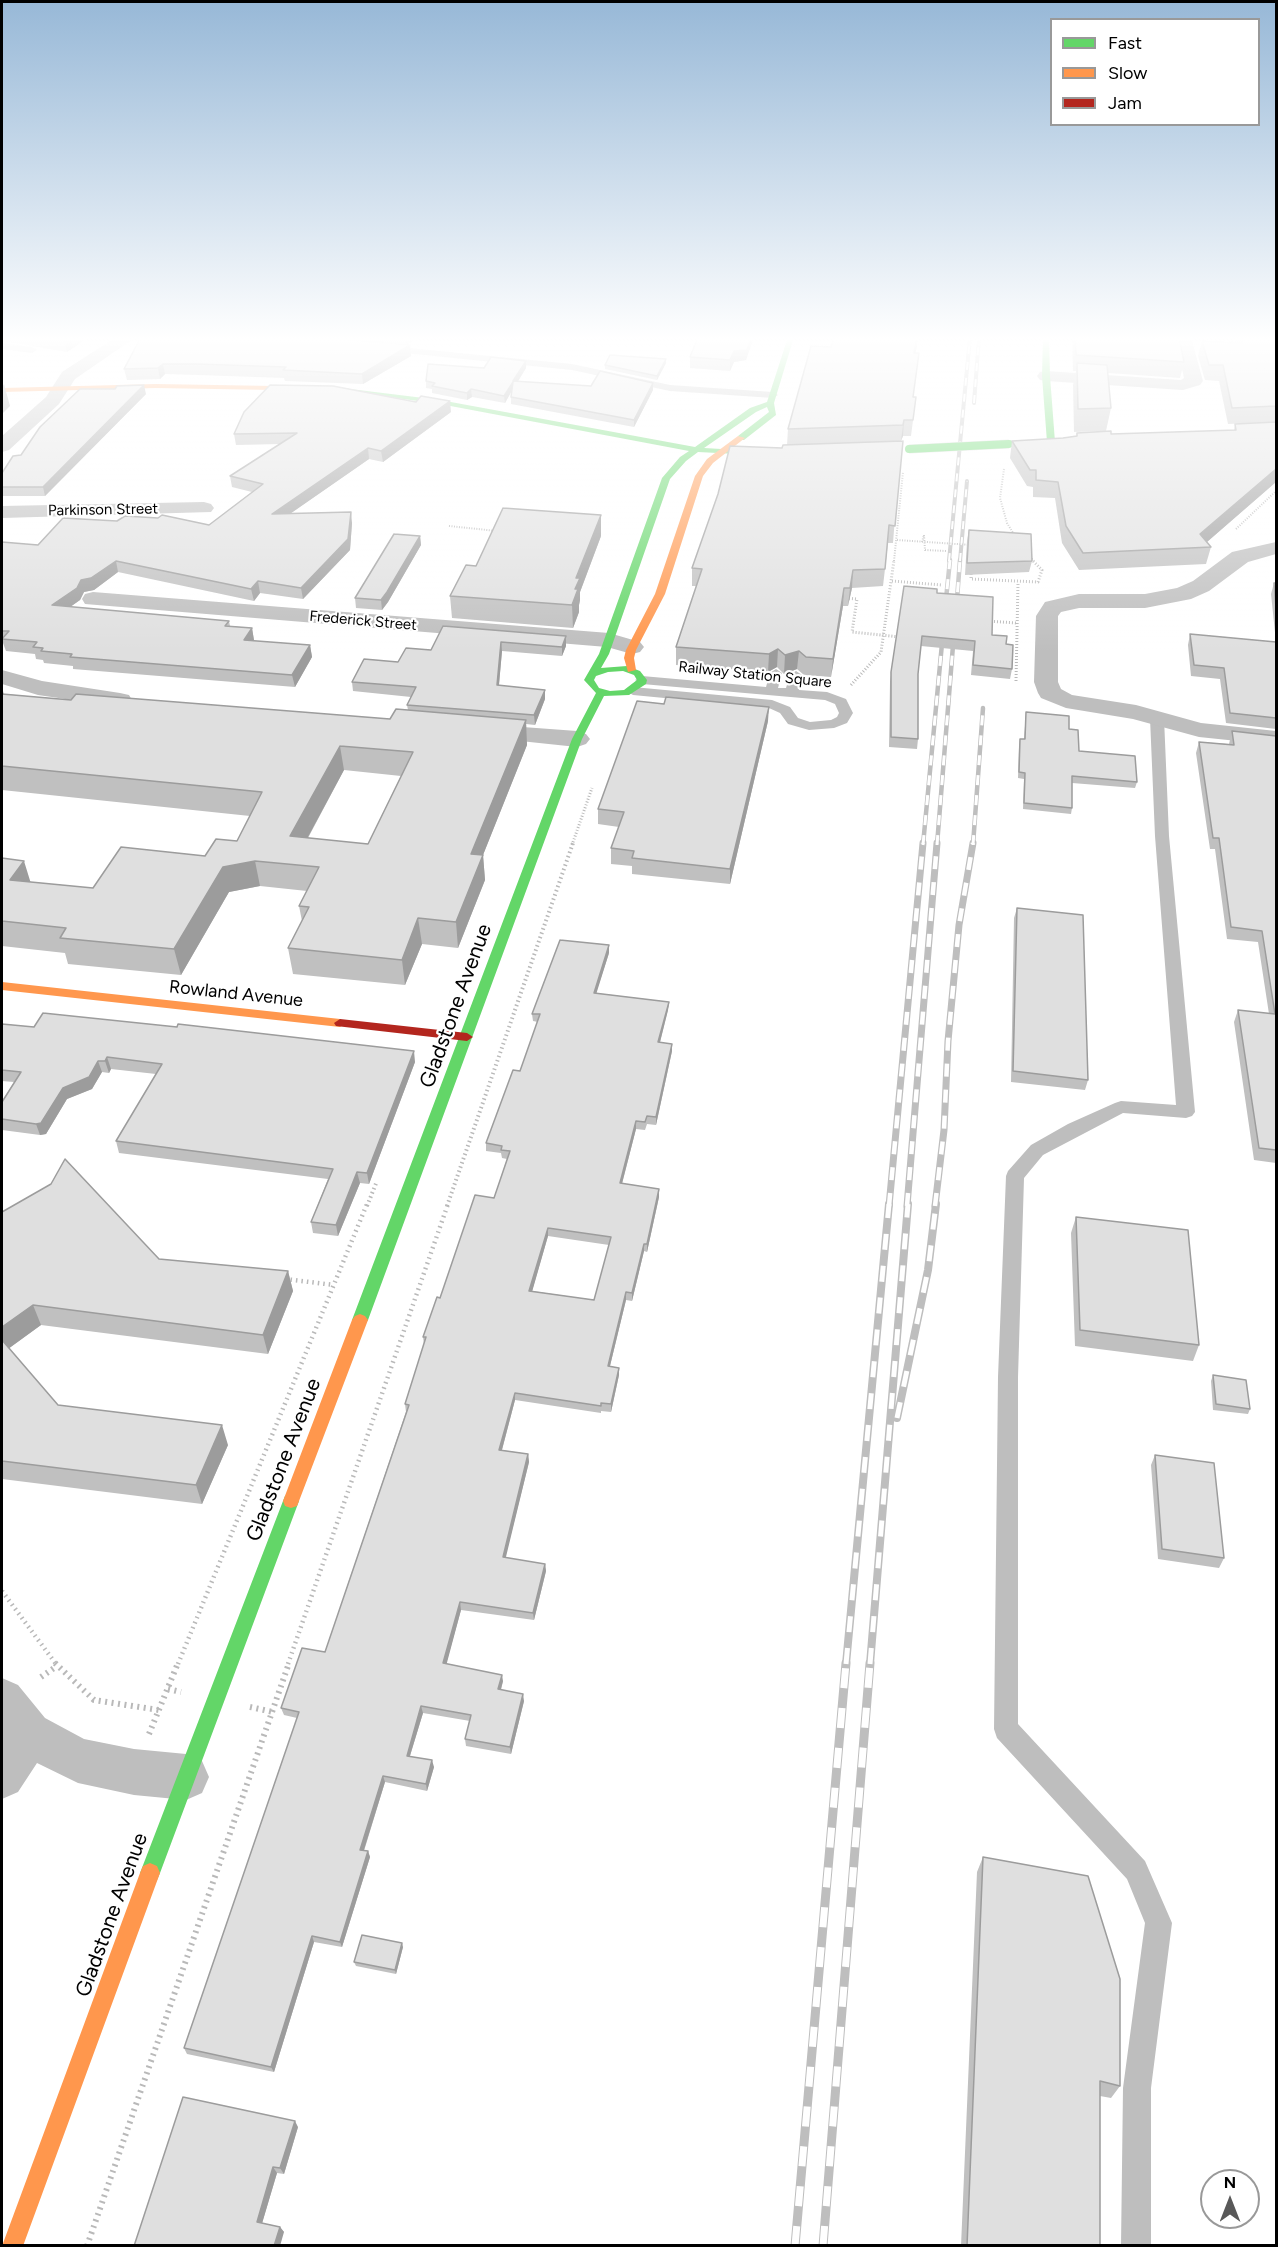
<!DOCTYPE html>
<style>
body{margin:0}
#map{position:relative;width:1278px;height:2247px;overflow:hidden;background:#fff;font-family:Figtree,sans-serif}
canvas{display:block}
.frame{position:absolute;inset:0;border:3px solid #000;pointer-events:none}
.legend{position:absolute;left:1050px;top:18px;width:210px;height:108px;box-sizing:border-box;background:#fff;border:2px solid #999;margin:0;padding:8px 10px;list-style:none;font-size:18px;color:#000}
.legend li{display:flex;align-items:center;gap:12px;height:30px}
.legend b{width:30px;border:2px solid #999}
.north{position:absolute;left:1200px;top:2169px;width:60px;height:60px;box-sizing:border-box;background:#fff;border:2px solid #999;border-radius:50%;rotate:0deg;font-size:16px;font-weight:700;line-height:24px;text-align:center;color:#000}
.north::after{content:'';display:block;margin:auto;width:21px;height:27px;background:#595959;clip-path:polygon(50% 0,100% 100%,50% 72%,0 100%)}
</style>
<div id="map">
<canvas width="1278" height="2247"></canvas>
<div class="frame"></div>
<ul class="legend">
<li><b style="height:8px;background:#63d668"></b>Fast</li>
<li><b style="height:8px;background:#ff974d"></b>Slow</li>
<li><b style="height:8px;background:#b3261e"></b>Jam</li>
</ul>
<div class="north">N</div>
</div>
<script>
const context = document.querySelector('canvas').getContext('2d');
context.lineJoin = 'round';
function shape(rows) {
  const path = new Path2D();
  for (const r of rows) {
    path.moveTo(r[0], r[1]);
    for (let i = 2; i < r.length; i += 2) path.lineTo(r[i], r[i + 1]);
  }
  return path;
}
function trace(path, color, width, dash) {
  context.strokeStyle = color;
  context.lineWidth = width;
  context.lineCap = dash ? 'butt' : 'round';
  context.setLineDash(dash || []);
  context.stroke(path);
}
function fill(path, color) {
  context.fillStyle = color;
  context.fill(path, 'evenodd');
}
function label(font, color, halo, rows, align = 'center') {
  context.font = font + ' Figtree,sans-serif';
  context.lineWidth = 4.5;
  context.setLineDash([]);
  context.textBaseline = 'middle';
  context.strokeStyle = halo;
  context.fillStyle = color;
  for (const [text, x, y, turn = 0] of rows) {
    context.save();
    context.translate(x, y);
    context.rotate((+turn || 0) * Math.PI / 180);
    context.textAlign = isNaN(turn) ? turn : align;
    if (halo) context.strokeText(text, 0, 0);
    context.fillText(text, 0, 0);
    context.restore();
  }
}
const pathFar4 = shape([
 [1004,469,1000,498,1007,523,1015,536],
 [449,526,497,531],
 [1236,529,1276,491],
 [924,535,925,550,946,551],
 [922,542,924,535],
 [1030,557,1034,561],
 [894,561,903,472]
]);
const pathFar3 = shape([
 [971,571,971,579,1038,582,1042,570,1032,560],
 [892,581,942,585],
 [846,598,857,599,852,632,900,637],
 [988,621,1016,623],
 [1016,681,1018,583],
 [851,685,881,652,894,560],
 [572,845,592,788]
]);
const pathFar2 = shape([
 [367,1206,377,1181],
 [447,1206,573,843]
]);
const pathFar1 = shape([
 [285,1279,334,1285],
 [2,1591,56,1664],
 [178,1664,367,1204],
 [288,1664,448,1204]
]);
const path = shape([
 [55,1663,94,1700,159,1710],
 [41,1677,57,1666],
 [168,1689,181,1692],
 [250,1707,273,1712],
 [149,1734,178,1663],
 [87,2246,289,1663]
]);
const lane = shape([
 [2,343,32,347,37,350,32,353,2,349,2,343],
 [388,346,572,364,670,385,773,392,778,395,773,398,670,391,572,370,385,351,383,349,388,346],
 [776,669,782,673,778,688,786,688,790,675,796,671,802,675,799,690,827,692,846,699,853,713,847,723,834,728,809,730,788,724,780,713,769,708,633,695,626,691,633,687,772,700,790,707,798,718,810,722,831,720,837,717,839,713,835,704,825,700,642,684,635,680,642,676,766,687,770,673,776,669],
 [1157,714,1164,718,1169,836,1195,1112,1192,1116,1186,1118,1123,1113,1043,1155,1024,1178,1018,1377,1018,1724,1145,1861,1172,1923,1151,2088,1151,2246,1121,2246,1123,2088,1145,1923,1127,1879,997,1738,994,1729,998,1377,1006,1176,1008,1171,1031,1145,1068,1124,1115,1103,1121,1101,1176,1105,1155,836,1150,718,1157,714]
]);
const street = shape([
 [116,337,136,337,75,379,59,404,9,450,2,452,2,436,46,397,62,372,116,337],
 [1175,337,1191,337,1203,381,1200,385,1183,390,1046,381,1040,380,1037,376,1040,372,1046,371,1181,380,1184,378,1175,337],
 [204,502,211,504,214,508,211,512,2,518,2,506,204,502],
 [1276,542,1276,554,1248,562,1209,591,1191,599,1145,608,1079,608,1061,612,1058,616,1058,682,1061,689,1072,695,1136,705,1201,723,1276,731,1276,745,1199,737,1133,719,1066,708,1041,698,1038,693,1034,682,1036,616,1045,602,1079,594,1145,594,1177,588,1193,581,1232,552,1276,542],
 [93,592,609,633,640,642,644,647,640,652,632,654,607,647,85,604,82,599,85,594,93,592],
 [2,670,42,681,120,693,129,695,132,700,129,705,120,707,38,695,2,684,2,670],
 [482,724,577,731,586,734,590,739,586,744,577,747,473,736,470,731,473,726,482,724],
 [2,1678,18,1685,45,1718,84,1739,134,1749,186,1754,202,1761,209,1777,202,1793,186,1800,134,1795,78,1783,37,1763,18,1792,2,1799,2,1678]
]);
const fast = shape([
 [788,337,794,337,774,403,776,415,744,440,738,440,738,436,769,412,767,407,756,412,704,448,774,452,777,452,777,456,698,452,686,461,670,479,609,654,601,668,627,666,640,671,647,680,646,684,629,695,604,696,582,739,368,1320,365,1324,360,1326,355,1324,352,1320,572,739,596,693,584,680,599,654,662,478,680,457,689,451,440,404,330,389,334,387,440,400,695,447,750,408,767,402,788,337],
 [623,671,634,675,637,680,624,690,610,691,599,688,594,680,596,676,608,672,623,671],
 [1043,337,1049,337,1050,376,1055,442,1051,444,1047,442,1042,376,1043,337],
 [291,1494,297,1496,299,1501,160,1873,157,1880,150,1883,143,1880,140,1873,283,1501,285,1496,291,1494]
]);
const slow = shape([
 [156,384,334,387,338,389,334,391,156,388,2,392,2,388,156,384],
 [738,436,745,438,713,463,703,476,665,594,636,650,634,658,636,670,628,672,624,658,626,650,655,594,695,476,707,459,738,436],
 [2,982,340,1019,346,1023,340,1027,2,990,2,982],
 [360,1314,365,1316,368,1320,299,1501,297,1506,291,1508,285,1506,283,1501,352,1320,355,1316,360,1314],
 [150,1863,157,1866,160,1873,23,2246,2,2246,140,1873,143,1866,150,1863]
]);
const jam = shape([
 [340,1019,467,1033,473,1037,467,1041,336,1026,334,1023,340,1019]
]);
const railFar4 = shape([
 [974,403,979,337],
 [949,561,970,337],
 [960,561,967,481]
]);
const railFar3 = shape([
 [945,609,950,560],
 [956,612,960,560],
 [923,845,943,633],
 [937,845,954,633],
 [973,845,983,708]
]);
const railFar2 = shape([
 [889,1206,923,843],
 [907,1206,937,843],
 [935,1206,944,1130,948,1041,959,925,973,843]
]);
const railFar1 = shape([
 [897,1418,928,1270,936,1204],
 [846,1664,889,1204],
 [870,1664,908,1204]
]);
const rail = shape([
 [795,2246,846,1663],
 [823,2246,870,1663]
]);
const pathBridge = shape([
 [897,540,971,545]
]);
const fastBridge = shape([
 [909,449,1009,444]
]);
const wall = shape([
 [2,337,89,337,67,352,2,341,2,342],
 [355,337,420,337,407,345,411,356,363,384,285,381,284,378,199,375,165,374,160,379,127,380,124,369,355,340],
 [698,337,754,337,746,360,734,362,730,371,690,368,690,357],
 [1072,337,1179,337,1184,362,1180,378,1108,373,1111,408,1106,431,1074,432,1073,385,1076,371,1073,371],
 [1234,337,1276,337,1276,482,1207,542,1211,547,1206,564,1079,570,1062,543,1055,498,1033,497,1033,487,1027,486,1010,458,1012,441,1063,438,1076,436,1077,433,1111,434,1234,430,1235,424,1276,422,1228,424,1219,381,1205,380,1198,356,1202,341,1235,342],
 [831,347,916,353,913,397,916,397,911,436,903,436,901,441,893,543,888,543,883,586,852,588,848,606,843,606,831,677,804,675,797,669,784,674,777,667,768,672,676,665,676,647,696,586,692,586,692,568,782,448,787,445,788,429],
 [526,361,526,368,518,381,653,390,634,427,511,404,511,391,505,403,472,397,467,400,432,393,432,389,426,388,426,381],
 [666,363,657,380,605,369,605,365],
 [115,389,146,394,45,496,2,496,2,473,21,455],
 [451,412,383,462,369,459,291,513,352,523,350,550,303,599,260,593,254,601,118,572,94,590,84,592,80,600,70,607,229,621,230,626,252,628,254,641,310,645,312,657,295,687,73,669,73,666,44,663,43,660,36,659,35,654,6,651,3,643,2,642,2,542,38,545,117,521,209,525,252,492,232,487,230,476,280,444,236,445,234,434],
 [969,530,1032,561,1029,572,965,575,967,541],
 [420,536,421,545,388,602,382,610,356,608,355,598],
 [601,536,580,592,580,600,579,605,579,612,573,628,452,618,450,596,476,566],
 [1274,583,1276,583,1276,729,1226,723,1220,679,1191,676,1188,645,1190,634,1276,642,1271,594],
 [904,586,937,593,992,635,1006,644,1012,669,1010,679,971,675,973,651,921,646,918,674,918,739,917,749,889,747,890,682],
 [443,626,566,646,562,656,502,651,499,685,545,699,535,725,526,724,527,745,483,855,485,880,458,948,422,944,405,985,293,974,288,948,302,921,299,906,307,891,260,886,229,892,181,975,68,964,65,953,2,946,2,858,30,882,93,888,205,856,237,841,250,816,2,790,2,691,3,691,4,694,71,700,390,719,408,710,407,705,411,697,353,691,352,682,431,650],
 [344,770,401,776,368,844,308,838],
 [1026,712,1069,729,1079,751,1137,782,1135,788,1072,783,1072,808,1071,814,1023,809,1024,779,1018,778,1019,745,1020,739,1024,739],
 [768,721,730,884,632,874,632,866,611,864,611,848,619,827,598,824,598,809],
 [1232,731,1276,736,1276,1163,1254,1160,1234,1022,1238,1010,1269,1014,1258,942,1227,939,1215,849,1210,849,1196,753,1199,742,1229,744],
 [1017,908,1088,1080,1085,1090,1011,1082,1014,918],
 [609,953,596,993,669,1002,668,1010,660,1042,672,1051,656,1125,647,1124,645,1130,636,1129,622,1184,659,1189,659,1197,647,1252,644,1251,632,1301,626,1300,610,1366,619,1368,619,1375,611,1412,601,1411,601,1413,515,1400,502,1450,528,1454,529,1462,505,1558,545,1564,546,1571,534,1620,461,1610,446,1664,503,1681,501,1690,524,1701,511,1754,466,1746,465,1739,470,1721,423,1713,410,1756,434,1767,427,1791,385,1782,364,1851,368,1851,370,1857,342,1947,314,1942,274,2072,187,2054,184,2048,297,1718,284,1715,281,1708,325,1652,406,1412,405,1404,424,1344,423,1337,440,1298,494,1198,507,1159,502,1158,501,1153,486,1151,486,1143,520,1071,538,1022,533,1021,532,1014],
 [548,1236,609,1245,594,1300,532,1291],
 [2,1024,415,1062,369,1184,360,1183,338,1236,313,1233,311,1222,328,1179,119,1153,116,1141,156,1074,111,1069,109,1073,102,1072,92,1089,67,1099,46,1134,40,1135,2,1130,2,1102,14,1082,2,1081],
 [2,1212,159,1259,288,1271,293,1291,268,1354,41,1325,9,1348,58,1405,228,1445,202,1504,2,1479],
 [1076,1217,1199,1345,1193,1361,1075,1346,1071,1233],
 [1213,1375,1250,1409,1248,1414,1213,1410,1211,1381],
 [1155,1455,1224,1558,1219,1568,1158,1559,1151,1465],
 [983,1857,1120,2086,1111,2098,1100,2096,1100,2246,961,2246,977,1872],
 [403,1947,396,1974,356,1966,354,1962],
 [298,2127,284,2174,277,2173,262,2223,280,2227,284,2232,134,2246]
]);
const shadedWall = shape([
 [64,337,89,337,67,352],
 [406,337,420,337,406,345],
 [751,337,754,337,746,360,734,362,730,371,730,360,734,351],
 [917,337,919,337,912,369,914,353],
 [410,345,411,356,363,384,362,374],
 [666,359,666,363,657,380,657,376],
 [526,361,526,368,514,388,513,381],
 [163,364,165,374,160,379,158,368],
 [513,382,513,389,505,403,504,396],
 [653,383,653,390,634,427,634,420],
 [4,384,10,406,2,414,2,387],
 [144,385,146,394,45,496,43,487],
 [471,389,472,397,467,400,467,393],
 [450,401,451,412,383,462,381,451],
 [904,420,903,436,901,441,903,425],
 [368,448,369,459,274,525,272,514],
 [1276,469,1276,482,1200,548,1200,534],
 [351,512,352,523,350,550,303,599,301,588],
 [601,515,601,536,580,592,580,600,579,605,579,612,573,628,572,605,576,578],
 [420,536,421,545,388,602,382,610,381,600],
 [116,561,118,572,94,590,84,592,80,600,56,617,52,605,81,580],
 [853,570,852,588,848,606,850,588],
 [258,581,260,593,254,601,251,589],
 [844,588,843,606,831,677,833,659],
 [252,628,254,640,246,652,244,640],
 [566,636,566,646,562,656,562,647],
 [501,642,502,651,498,695,497,685],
 [310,645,312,657,295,687,292,675],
 [778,649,777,667,768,672,769,654],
 [799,651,797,669,784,674,785,655],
 [545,690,545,699,535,725,534,715],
 [769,707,768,721,730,884,730,869],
 [526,720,527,745,483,855,485,880,458,948,456,922,471,854],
 [340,746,344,770,295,861,290,836],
 [24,861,32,887,10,880],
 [255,861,260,886,229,892,181,975,174,949,223,867],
 [418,918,422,944,405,985,402,960],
 [609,945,609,953,594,1001,594,993],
 [669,1002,668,1010,658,1050,658,1042],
 [672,1044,672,1051,656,1125,656,1117],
 [414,1051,415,1062,369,1184,367,1173],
 [107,1057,111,1069,109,1073,105,1061],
 [98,1061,102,1072,92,1089,67,1099,46,1134,40,1135,36,1124,63,1088],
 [636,1121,636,1129,620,1191,620,1183],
 [357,1172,360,1183,338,1236,336,1225],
 [659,1189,659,1197,647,1252,647,1244],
 [548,1228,548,1236,530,1299,529,1291],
 [644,1244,644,1251,632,1301,632,1293],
 [288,1271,293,1291,268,1354,263,1335],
 [626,1292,626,1300,608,1374,608,1366],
 [33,1305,41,1325,4,1352,2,1347,2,1327],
 [619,1368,619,1375,611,1412,611,1404],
 [515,1393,515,1400,500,1457,499,1450],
 [222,1425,228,1445,202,1504,196,1485],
 [528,1454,529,1462,504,1565,503,1557],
 [545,1564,546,1571,534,1620,533,1613],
 [460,1602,461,1610,445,1670,443,1663],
 [502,1675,503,1681,499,1696,498,1689],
 [523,1694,524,1701,511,1754,510,1747],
 [421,1706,423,1713,408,1762,407,1756],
 [432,1760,434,1767,427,1791,426,1784],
 [383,1776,385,1782,362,1856,360,1850],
 [368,1851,370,1857,342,1947,340,1942],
 [312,1936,314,1942,274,2072,271,2067],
 [402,1943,403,1947,396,1974,395,1970],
 [295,2121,298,2127,284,2174,280,2168],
 [273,2167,277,2173,261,2227,257,2222],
 [280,2227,284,2232,280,2246,274,2246]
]);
const building = shape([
 [141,337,319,337,410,345,362,374,283,370,286,367,197,364,163,364,158,368,124,369,141,337],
 [698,337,751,337,747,350,734,351,730,360,690,357,698,337],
 [834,337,917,337,914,353,919,353,913,397,916,397,913,420,904,420,903,425,788,429,811,346,831,347,834,337],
 [1075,337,1179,337,1184,362,1076,355,1075,337],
 [1241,337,1276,337,1276,406,1232,408,1223,365,1209,365,1202,341,1242,343,1241,337],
 [610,355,666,359,657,376,605,365,610,355],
 [491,357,526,361,513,381,591,386,600,371,653,383,634,420,511,397,513,382,504,396,471,389,467,393,432,386,435,383,426,381,428,364,484,368,491,357],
 [1077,363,1107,365,1111,408,1078,409,1077,363],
 [144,385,43,487,2,487,2,473,13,456,21,455,40,427,80,389,115,389,117,386,144,385],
 [270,385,333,386,416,402,421,396,450,401,381,451,368,448,272,514,351,512,348,539,301,588,258,581,251,589,116,561,91,578,81,580,77,588,52,605,229,621,225,626,252,628,244,640,310,645,292,675,70,657,72,654,41,651,43,648,33,647,37,642,2,639,9,631,2,631,2,542,38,545,63,518,117,521,125,516,158,518,162,515,209,525,263,484,230,476,297,433,234,434,244,412,270,385],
 [1276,422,1276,469,1200,534,1211,547,1083,553,1066,526,1058,482,1036,480,1036,470,1030,470,1012,441,1063,438,1077,436,1077,433,1111,431,1111,434,1236,430,1235,424,1276,422],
 [903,441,895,526,889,525,885,569,853,570,850,588,844,588,833,659,806,657,799,651,785,655,778,649,769,654,676,647,702,569,692,568,718,494,730,446,782,448,783,445,903,441],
 [503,508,601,515,576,578,580,578,575,589,578,589,572,605,450,596,466,565,476,566,503,508],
 [969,530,1031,534,1032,561,967,563,969,530],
 [394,534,420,536,387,592,381,600,355,598,394,534],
 [1274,583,1276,583,1276,608,1274,583],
 [904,586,937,589,937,593,993,597,992,635,1007,636,1006,644,1013,645,1012,669,973,665,975,641,922,636,918,674,918,739,891,737,891,672,904,586],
 [443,626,566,636,562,647,501,642,497,685,545,690,534,715,407,705,416,687,352,682,364,659,398,662,406,648,431,650,443,626],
 [1190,634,1276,642,1276,718,1230,713,1224,668,1194,665,1190,634],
 [2,694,71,700,76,694,390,719,396,709,526,720,471,854,483,855,456,922,418,918,402,960,288,948,309,907,299,906,319,867,255,861,223,867,174,949,60,938,66,928,2,921,2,858,24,861,10,880,93,888,121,847,205,856,216,839,237,841,262,792,2,766,2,694],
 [340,746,413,752,368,844,290,836,340,746],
 [666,697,769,707,730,869,632,858,634,851,611,848,624,812,598,809,637,701,664,704,666,697],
 [1026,712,1069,716,1069,729,1078,730,1079,751,1135,756,1137,782,1072,776,1072,808,1024,803,1025,773,1019,772,1020,739,1025,739,1026,712],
 [1232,731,1276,736,1276,1150,1259,1148,1238,1010,1275,1014,1262,931,1231,927,1219,838,1213,838,1199,742,1234,745,1232,731],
 [1017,908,1083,915,1088,1080,1013,1071,1017,908],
 [560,940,609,945,594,993,669,1002,658,1042,672,1044,656,1117,647,1116,645,1122,636,1121,620,1183,659,1189,647,1244,644,1244,632,1293,626,1292,608,1366,619,1368,611,1404,601,1403,601,1406,515,1393,499,1450,528,1454,503,1557,545,1564,533,1613,460,1602,443,1663,502,1675,498,1689,523,1694,510,1747,465,1739,471,1715,421,1706,407,1756,432,1760,426,1784,383,1776,360,1850,368,1851,340,1942,312,1936,271,2067,184,2048,299,1712,281,1708,302,1648,325,1652,409,1405,405,1404,426,1337,423,1337,437,1297,440,1298,475,1195,494,1198,510,1151,501,1150,502,1146,486,1143,513,1070,520,1071,540,1014,532,1014,560,940],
 [548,1228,611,1237,594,1300,529,1291,548,1228],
 [43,1013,177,1027,178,1024,414,1051,367,1173,357,1172,336,1225,311,1222,333,1169,116,1141,162,1064,107,1057,105,1061,98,1061,89,1077,63,1088,41,1123,36,1124,2,1119,2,1102,21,1072,2,1070,2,1024,34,1027,43,1013],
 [65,1159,159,1259,288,1271,263,1335,33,1305,2,1327,2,1212,51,1184,65,1159],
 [1076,1217,1188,1230,1199,1345,1080,1330,1076,1217],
 [2,1340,58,1405,222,1425,196,1485,2,1461,2,1340],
 [1213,1375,1246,1380,1250,1409,1216,1404,1213,1375],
 [1155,1455,1214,1463,1224,1558,1162,1549,1155,1455],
 [983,1857,1088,1876,1120,1979,1120,2086,1100,2081,1100,2246,967,2246,983,1857],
 [362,1935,402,1943,395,1970,354,1962,362,1935],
 [183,2097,295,2121,280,2168,273,2167,257,2222,280,2227,274,2246,134,2246,183,2097]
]);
const farStreetnames = [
 ["Parkinson Street",103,510,-1],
 ["Frederick Street",363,621,5],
 ["Railway Station Square",755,675,6]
];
const streetNames = [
 ["Rowland Avenue",236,994,6]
];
const nearStreetnames = [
 ["Gladstone Avenue",456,1006,-70],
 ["Gladstone Avenue",284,1460,-69],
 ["Gladstone Avenue",112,1915,-70]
];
trace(pathFar4, '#b9b9b9', 2, [1, 1.5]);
trace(pathFar3, '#b9b9b9', 3, [1, 2]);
trace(pathFar2, '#b9b9b9', 4, [1.5, 3]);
trace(pathFar1, '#b9b9b9', 4.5, [1.5, 4]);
trace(path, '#b9b9b9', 6, [2, 4.5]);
fill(lane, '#bebebe');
fill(street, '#bebebe');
fill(fast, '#63d668');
fill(slow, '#ff974d');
fill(jam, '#b3261e');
trace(railFar4, '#bebebe', 4);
trace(railFar3, '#bebebe', 4.5);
trace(railFar2, '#bebebe', 7);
trace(railFar1, '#bebebe', 8);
trace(rail, '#bebebe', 9);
trace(railFar4, '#fff', 2, [8]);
trace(railFar3, '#fff', 3, [10]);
trace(railFar2, '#fff', 4.5, [13]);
trace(railFar1, '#fff', 5, [16]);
trace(rail, '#fff', 7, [20]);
trace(fastBridge, '#dbdbdb', 9, []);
trace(pathBridge, '#b9b9b9', 2, [1, 1.5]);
trace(fastBridge, '#63d668', 8);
fill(wall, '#c0c0c0');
fill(shadedWall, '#9c9c9c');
fill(building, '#dfdfdf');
trace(building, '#9c9c9c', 1.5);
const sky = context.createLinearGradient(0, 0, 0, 652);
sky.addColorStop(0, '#97b8d7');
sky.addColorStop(0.52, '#fff');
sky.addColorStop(1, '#ffffff00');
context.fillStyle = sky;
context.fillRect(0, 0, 1278, 652);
label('15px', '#000', '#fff', farStreetnames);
label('18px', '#000', '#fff', streetNames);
label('21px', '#000', '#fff', nearStreetnames);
</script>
